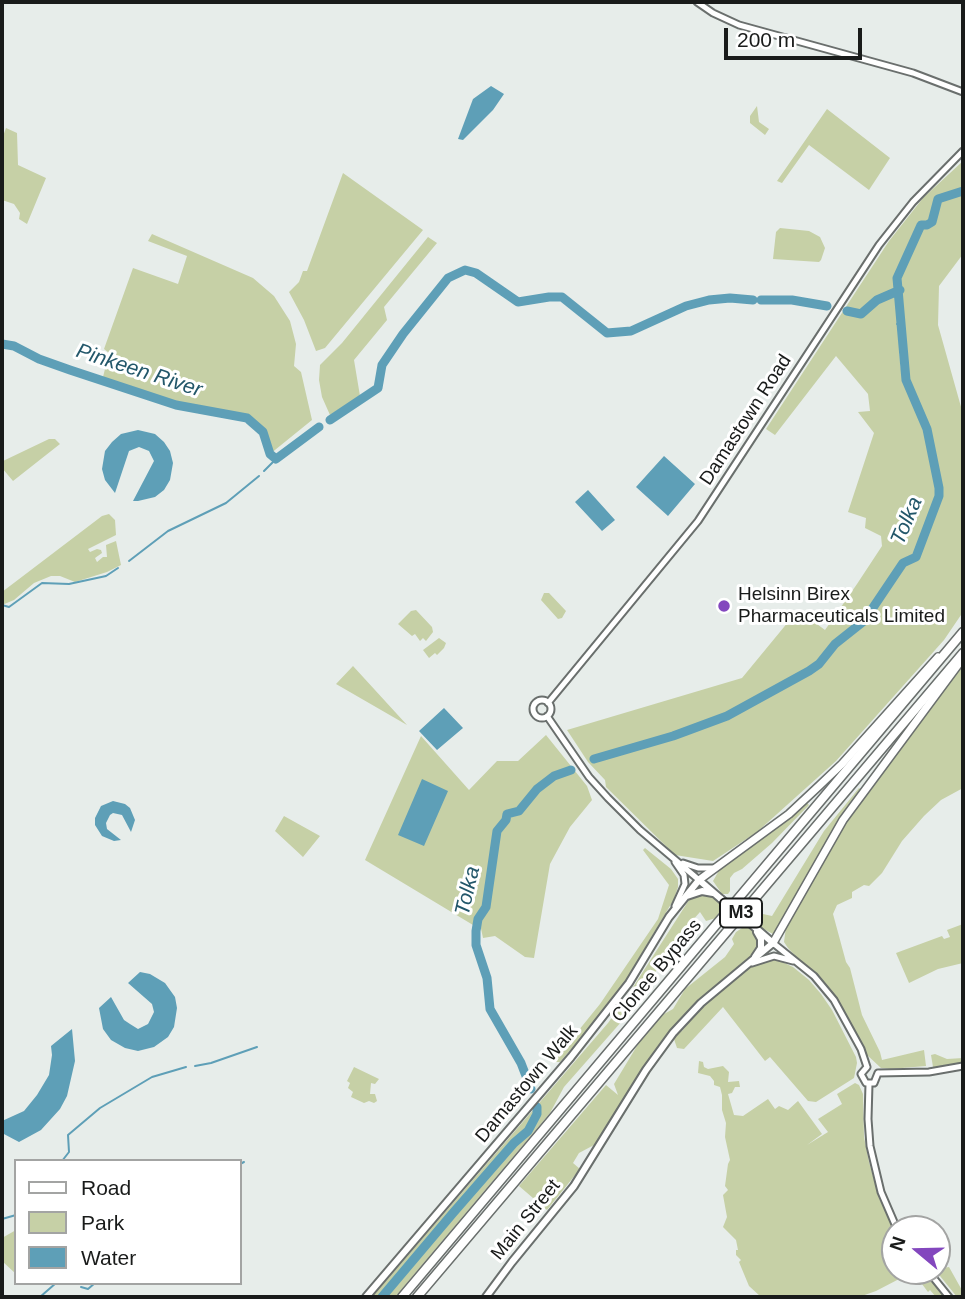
<!DOCTYPE html>
<style>
body{margin:0}
#map{position:relative;width:965px;height:1299px;overflow:hidden;background:#e7edea;font-family:Helvetica,sans-serif}
canvas{display:block}
.frame{position:absolute;inset:0;border:4px solid #191b1a;pointer-events:none}
.legend{position:absolute;left:14px;top:1159px;width:228px;height:126px;box-sizing:border-box;background:#fff;border:2px solid #a3a4a3;margin:0;padding:9px 12px;list-style:none;font-size:21px;color:#191b1a}
.legend li{display:flex;align-items:center;gap:14px;height:35px}
.legend b{width:35px;border:2px solid #a3a4a3}
.north{position:absolute;left:881px;top:1215px;width:70px;height:70px;box-sizing:border-box;background:#fff;border:2px solid #a3a4a3;border-radius:50%;rotate:289deg;font-size:19px;font-weight:700;line-height:28px;text-align:center;color:#191b1a}
.north::after{content:'';display:block;margin:auto;width:24px;height:32px;background:#8347be;clip-path:polygon(50% 0,100% 100%,50% 72%,0 100%)}
.scale{position:absolute;left:724px;top:28px;width:138px;height:32px;box-sizing:border-box;border:4px solid #191b1a;border-top:0;padding-left:9px;font-size:21px;line-height:24px;white-space:nowrap;color:#191b1a;-webkit-text-stroke:5px #fff;paint-order:stroke}
</style>
<div id="map">
<canvas width="965" height="1299"></canvas>
<div class="frame"></div>
<ul class="legend">
<li><b style="height:9px;background:#fff"></b>Road</li>
<li><b style="height:19px;background:#c6d0a6"></b>Park</li>
<li><b style="height:19px;background:#5e9fb7"></b>Water</li>
</ul>
<div class="north">N</div>
<div class="scale">200 m</div>
</div>
<script>
const context = document.querySelector('canvas').getContext('2d');
context.lineJoin = 'round';
function fill(path, color) {
  context.fillStyle = color;
  context.fill(path, 'evenodd');
}
function shape(rows) {
  const path = new Path2D();
  for (const r of rows) {
    if (r.length === 3) {
      path.moveTo(r[0] + r[2], r[1]);
      path.arc(r[0], r[1], r[2], 0, 2 * Math.PI);
      continue;
    }
    path.moveTo(r[0], r[1]);
    for (let i = 2; i < r.length; i += 2) path.lineTo(r[i], r[i + 1]);
  }
  return path;
}
function trace(path, color, width, dash) {
  context.strokeStyle = color;
  context.lineWidth = width;
  context.lineCap = dash ? 'butt' : 'round';
  context.setLineDash(dash || []);
  context.stroke(path);
}
function label(font, color, halo, rows, align = 'center') {
  context.font = font + ' Helvetica,sans-serif';
  context.lineWidth = 6;
  context.setLineDash([]);
  context.textBaseline = 'middle';
  context.strokeStyle = halo;
  context.fillStyle = color;
  for (const [text, x, y, turn = 0] of rows) {
    context.save();
    context.translate(x, y);
    context.rotate((+turn || 0) * Math.PI / 180);
    context.textAlign = isNaN(turn) ? turn : align;
    if (halo) context.strokeText(text, 0, 0);
    context.fillText(text, 0, 0);
    context.restore();
  }
}
const green = shape([
 [757,106,759,122,769,129,765,135,750,123,750,116],
 [827,109,890,158,869,190,809,145,782,183,777,181],
 [6,128,17,133,18,165,46,178,27,224,19,219,20,213,14,204,2,200,2,139],
 [963,161,963,254,939,286,938,325,963,414,963,612,944,640,836,761,757,832,713,861,675,855,606,787,605,780,588,762,567,730,742,678,798,610,825,630,857,584,882,546,881,536,865,528,866,518,848,512,874,433,858,412,870,411,868,394,836,356,775,435,766,429,889,241,923,198],
 [910,251,899,275,907,379,925,419,937,462,941,489,941,499,923,544,918,555,901,568,863,626,834,647,819,666,723,721,721,715,754,700,764,692,808,670,820,660,834,642,862,618,897,566,907,557,913,555,919,548,922,532,937,498,937,489,930,452,916,407,903,383,900,362,896,271],
 [343,173,423,230,325,348,316,351,304,320,289,292,299,282,303,271,307,271],
 [780,228,809,231,820,237,825,248,821,260,819,262,773,259,776,232],
 [152,234,253,278,274,296,290,321,296,344,294,366,301,372,312,420,270,454,263,432,247,418,176,405,102,381,109,353,104,349,133,268,178,284,187,256,148,241],
 [428,237,437,243,384,307,387,320,354,360,360,396,330,415,322,397,319,380,320,365,342,343],
 [49,439,55,439,60,444,13,481,2,468,3,461],
 [109,514,115,520,116,535,88,549,90,552,97,549,101,550,102,553,95,558,97,562,103,557,107,557,106,545,116,541,121,565,107,572,75,582,60,576,51,576,34,583,14,600,2,605,2,592,102,516],
 [544,593,549,593,566,611,562,618,558,619,541,600],
 [416,610,432,627,433,632,426,641,423,638,420,641,415,634,412,636,398,624,411,611],
 [439,638,446,643,444,648,437,655,435,653,429,658,423,650],
 [963,662,963,788,941,800,924,816,902,841,882,873,869,886,864,885,852,892,852,898,837,905,833,914,846,962,850,968,862,1015,880,1052,882,1060,924,1050,926,1066,890,1069,881,1068,866,1054,832,995,788,948,784,942,786,927,846,820],
 [353,666,407,725,336,684],
 [546,735,587,786,592,800,570,827,550,864,534,958,525,957,495,936,483,938,480,924,483,916,480,913,473,925,365,860,421,736,469,790,497,761,518,761],
 [859,788,862,790,778,931,773,934,758,926,752,921,754,912,772,916,824,831],
 [807,803,809,805,772,843,742,869,734,873,730,878,730,891,728,894,722,894,713,881,721,867,801,804],
 [284,816,320,836,303,857,275,831],
 [645,848,671,869,678,879,678,887,674,899,626,980,601,1014,560,1062,553,1062,600,1004,658,919,669,885,643,850],
 [705,894,712,896,720,904,721,909,716,918,706,921,700,912,684,930,622,1021,564,1087,550,1113,395,1297,372,1297,608,1023,628,995,689,900,695,895],
 [963,924,963,963,938,969,909,983,896,953,942,936,944,939,950,937,947,930],
 [745,926,753,931,756,937,758,946,757,951,691,1007,662,1040,594,1145,579,1153,573,1163,580,1169,547,1210,519,1186,606,1085,618,1095,614,1084,643,1036,664,1014,673,1009,685,989,725,957,734,944,732,939,736,932],
 [776,959,793,967,809,980,821,994,832,1010,856,1057,857,1063,854,1078,816,1102,808,1101,770,1057,765,1061,723,1007,684,1049,677,1048,674,1039,677,1032,682,1031,705,1003,751,966],
 [935,1054,947,1059,963,1058,963,1064,936,1069,933,1067,931,1055],
 [699,1061,703,1062,704,1067,708,1069,723,1066,729,1072,728,1082,739,1081,740,1087,735,1087,732,1093,728,1094,734,1115,743,1116,768,1099,775,1109,779,1106,788,1110,798,1101,822,1134,807,1145,828,1132,818,1119,842,1104,837,1094,855,1083,859,1085,863,1094,864,1137,869,1162,879,1198,895,1233,895,1271,923,1271,945,1297,936,1297,930,1290,928,1292,919,1280,913,1276,901,1278,876,1291,859,1297,761,1297,749,1286,739,1262,741,1260,736,1255,736,1250,738,1250,736,1240,723,1227,727,1217,723,1195,728,1190,725,1186,728,1164,730,1160,725,1137,726,1123,722,1110,722,1095,720,1087,714,1085,714,1081,710,1076,698,1073],
 [354,1067,379,1079,375,1084,371,1083,370,1094,375,1094,377,1101,374,1103,369,1101,364,1103,351,1097,353,1092,348,1088,350,1083,347,1081],
 [16,1230,16,1274,2,1261,2,1238],
 [949,1267,963,1292,963,1297,957,1297,936,1271,937,1269]
]);
const water = shape([
 [491,86,504,94,493,110,463,140,458,139,473,99],
 [138,430,155,434,164,442,170,451,173,463,170,480,164,490,155,497,138,501,133,501,154,461,149,451,139,447,129,451,115,493,105,480,102,469,105,451,112,442,121,434],
 [664,456,695,484,668,516,636,487],
 [588,490,615,520,602,531,575,502],
 [444,708,463,728,437,750,419,731],
 [422,779,448,791,424,846,398,835],
 [113,801,125,804,130,808,135,820,131,832,122,815,113,813,110,815,106,823,107,829,121,840,114,841,102,836,95,825,95,818,101,806],
 [140,972,150,974,165,983,175,997,177,1008,174,1027,168,1037,154,1047,138,1051,125,1048,111,1040,103,1029,99,1008,111,997,124,1020,130,1024,138,1029,148,1024,154,1012,152,1004,128,983],
 [72,1029,75,1061,67,1096,60,1109,41,1130,19,1142,2,1133,2,1121,24,1111,37,1095,49,1075,52,1055,51,1046]
]);
const stream = shape([
 [897,324,901,324],
 [264,471,276,459],
 [129,561,168,531,226,503,259,476],
 [2,605,9,607,42,583,69,584,106,576,118,568],
 [195,1066,211,1063,257,1047],
 [62,1161,69,1152,68,1135,100,1108,152,1077,186,1067],
 [240,1164,244,1162],
 [2,1219,16,1215],
 [81,1287,88,1289,95,1283],
 [40,1297,56,1283]
]);
const river = shape([
 [761,300,792,300,827,306],
 [847,311,861,314,877,300,900,290],
 [2,344,14,346,39,359,70,370,176,405,247,418,263,432,270,454,276,459,319,427],
 [330,420,378,388,382,365,403,334,448,278,465,270,476,273,518,302,549,297,562,297,607,333,631,331,686,306,709,300,730,298,753,300],
 [594,759,673,736,727,716,809,671,819,664,835,644,864,621,903,563,916,557,939,496,939,488,927,429,906,380,897,278,921,225,927,225,932,222,938,199,963,191],
 [531,1089,521,1063,490,1009,487,978,476,945,476,931,478,919,486,907,497,831,506,820,507,814,519,811,537,789,554,776,571,770],
 [382,1297,453,1213,514,1143,528,1131,537,1114,537,1107]
]);
const tertiary = shape([
 [697,2,713,13,739,25,913,73,963,92],
 [542,709,9],
 [548,703,698,521,879,245,913,202,963,151],
 [547,716,589,777,608,798,640,830,699,880],
 [675,862,684,875,685,884,675,906],
 [683,863,698,868,714,868],
 [773,943,814,976,834,1000,861,1049,867,1067],
 [752,963,774,956,793,961],
 [867,1067,861,1074,866,1083,874,1083,878,1073],
 [878,1073,929,1072,963,1066],
 [869,1084,868,1119,870,1146,881,1192,897,1229],
 [928,1271,949,1297]
]);
const secondary = shape([
 [687,896,702,891,713,893],
 [755,957,761,948,761,939,757,932],
 [366,1297,571,1057,629,983,669,917,699,880,721,899],
 [486,1297,512,1262,574,1186,646,1070,673,1033,701,1003,773,943,751,924]
]);
const trunk = shape([
 [699,880,789,814,820,785,842,764,938,657],
 [773,943,843,820,963,658]
]);
const motorway = shape([
 [402,1297,963,632],
 [417,1297,963,653]
]);
const secondaryBridge = shape([
 [721,899,751,924]
]);
const markers = [
 [724,606,7,"#8347be"]
];
const shields = [
 [741,913,42]
];
const shieldNames = [
 ["M3",741,913]
];
const streetNames = [
 ["Damastown Road",746,420,-57],
 ["Clonee Bypass",657,971,-50],
 ["Damastown Walk",527,1084,-50],
 ["Main Street",526,1220,-51]
];
const poiNames = [
 ["Helsinn Birex",738,595],
 ["Pharmaceuticals Limited",738,617]
];
const waterNames = [
 ["Pinkeen River",139,371,18],
 ["Tolka",907,521,-67],
 ["Tolka",468,891,-77]
];
fill(green, '#c6d0a6');
fill(water, '#5e9fb7');
trace(stream, '#5e9fb7', 2);
trace(river, '#5e9fb7', 9);
trace(tertiary, '#6a6f6d', 9);
trace(secondary, '#6a6f6d', 10);
trace(trunk, '#6a6f6d', 10);
trace(motorway, '#6a6f6d', 11);
trace(tertiary, '#fff', 5);
trace(secondary, '#fff', 6);
trace(trunk, '#fff', 7);
trace(motorway, '#fff', 8);
trace(secondaryBridge, '#6a6f6d', 10, []);
trace(secondaryBridge, '#fff', 6);
for (const [x, y, r, color] of markers) {
  const dot = new Path2D();
  dot.arc(x, y, r, 0, 2 * Math.PI);
  context.fillStyle = color;
  context.fill(dot);
  trace(dot, '#fff', 2.5);
}
for (const [x, y, w] of shields) {
  const box = new Path2D();
  box.roundRect(x - w / 2, y - 14.5, w, 29, 5);
  context.fillStyle = '#fff';
  context.fill(box);
  trace(box, '#191b1a', 2);
}
label('bold 18px', '#191b1a', null, shieldNames);
label('19px', '#191b1a', '#fff', streetNames);
label('19px', '#191b1a', '#fff', poiNames, 'left');
label('italic 21px', '#23576a', '#fff', waterNames);
</script>
